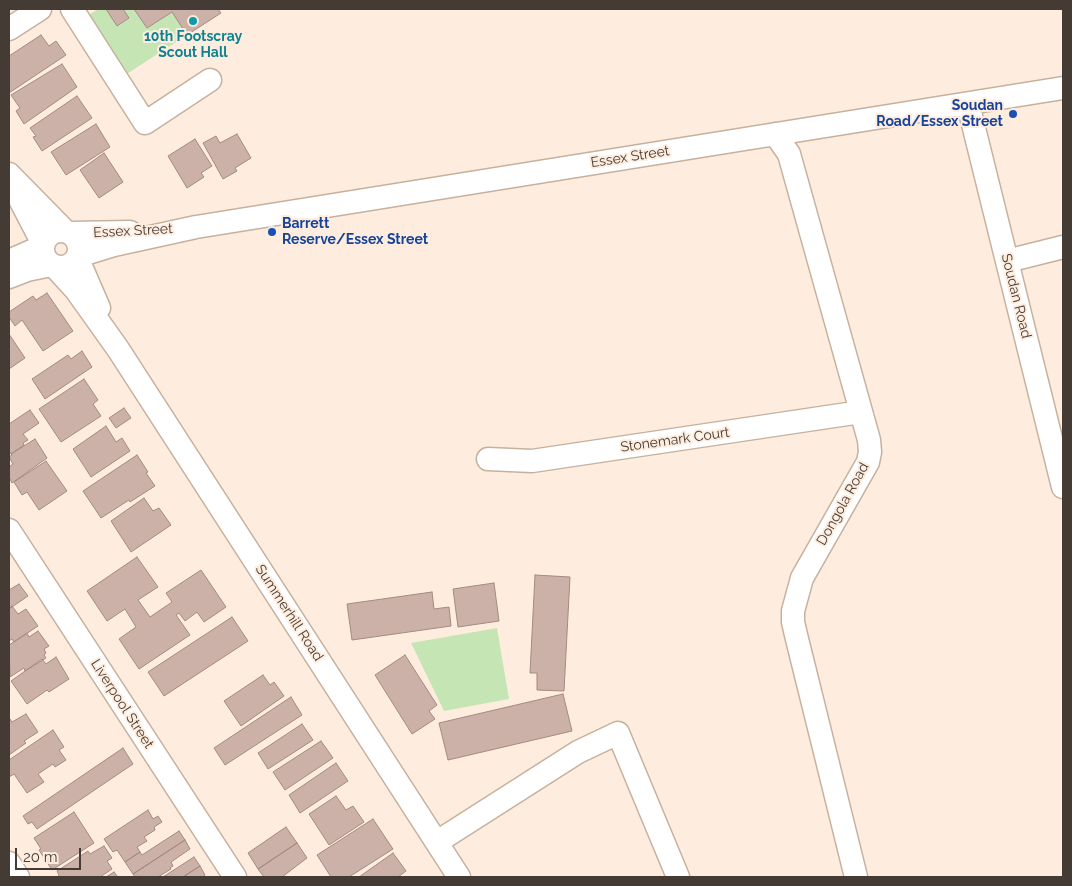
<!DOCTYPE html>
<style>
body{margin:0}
#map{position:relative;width:1072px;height:886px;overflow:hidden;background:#feedde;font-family:Raleway,sans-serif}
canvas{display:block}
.frame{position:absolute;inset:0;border:10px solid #443b34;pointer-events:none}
.scale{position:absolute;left:15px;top:848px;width:66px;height:22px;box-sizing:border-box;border:2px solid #443b34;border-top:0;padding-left:6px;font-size:15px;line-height:18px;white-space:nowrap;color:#443b34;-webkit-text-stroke:4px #feedde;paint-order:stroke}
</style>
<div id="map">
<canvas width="1072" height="886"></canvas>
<div class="frame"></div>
<div class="scale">20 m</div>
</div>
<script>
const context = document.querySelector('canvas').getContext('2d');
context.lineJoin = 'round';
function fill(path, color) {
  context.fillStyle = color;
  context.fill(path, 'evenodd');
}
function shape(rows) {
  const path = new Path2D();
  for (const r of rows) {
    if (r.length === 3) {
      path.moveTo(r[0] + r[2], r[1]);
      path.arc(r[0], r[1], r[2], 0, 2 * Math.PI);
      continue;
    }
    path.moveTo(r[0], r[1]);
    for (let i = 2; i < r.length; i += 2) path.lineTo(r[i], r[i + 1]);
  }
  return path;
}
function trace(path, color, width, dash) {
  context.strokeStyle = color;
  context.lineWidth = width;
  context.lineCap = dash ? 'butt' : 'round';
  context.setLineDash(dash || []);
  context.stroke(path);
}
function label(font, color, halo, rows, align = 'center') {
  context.font = font + ' Raleway,sans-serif';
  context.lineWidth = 4;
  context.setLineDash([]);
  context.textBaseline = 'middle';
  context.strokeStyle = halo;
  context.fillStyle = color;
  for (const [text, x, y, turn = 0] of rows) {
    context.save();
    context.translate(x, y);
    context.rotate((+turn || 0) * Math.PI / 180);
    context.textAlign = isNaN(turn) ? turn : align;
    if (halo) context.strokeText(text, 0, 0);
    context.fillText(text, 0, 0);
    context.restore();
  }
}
const green = shape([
 [98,9,106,9,118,26,129,18,123,9,134,9,147,28,172,12,187,35,122,77,84,18],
 [497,628,509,699,444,711,411,643]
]);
const building = shape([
 [106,9,123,9,129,18,117,26,106,9],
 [134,9,218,9,221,13,187,35,172,12,147,28,134,9],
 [41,35,49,46,56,41,66,55,9,93,9,56,41,35],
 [62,64,77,87,24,124,16,111,20,108,11,95,62,64],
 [77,96,92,118,42,151,33,137,36,136,30,128,77,96],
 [96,124,110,147,66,175,51,152,96,124],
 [237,134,251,158,235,168,237,171,223,179,203,143,216,136,220,143,237,134],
 [195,139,212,166,201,173,204,177,187,188,168,156,195,139],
 [104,153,123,182,99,198,80,170,104,153],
 [47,293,73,331,43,351,22,320,15,326,9,317,9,312,33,296,36,300,47,293],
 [9,334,25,358,9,369,9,334],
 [82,351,92,367,45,399,32,379,68,355,71,359,82,351],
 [84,379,98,400,93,404,101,416,61,442,39,409,84,379],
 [124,408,131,418,116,428,109,418,124,408],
 [30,410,39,423,23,434,28,440,23,443,24,445,11,454,10,452,9,453,9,424,30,410],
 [106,426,116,442,122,438,130,451,91,477,73,449,106,426],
 [35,439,47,458,12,483,9,477,9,467,13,464,9,457,12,455,11,454,35,439],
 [137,455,148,472,146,473,155,486,130,502,129,500,101,518,83,491,137,455],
 [46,461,67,491,39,510,27,492,22,495,14,482,46,461],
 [144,498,153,511,159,508,171,525,131,552,111,521,144,498],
 [137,557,158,587,138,600,150,617,172,602,166,593,201,570,226,607,204,622,197,612,185,621,179,613,176,615,190,635,139,669,119,639,136,627,125,609,107,621,87,591,137,557],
 [535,575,570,577,564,691,537,690,537,673,530,673,535,575],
 [494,583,499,621,458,627,453,589,494,583],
 [19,584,28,596,9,609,9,590,19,584],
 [432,592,434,609,449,607,451,626,352,640,347,604,432,592],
 [12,606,18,614,26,609,38,626,14,642,12,639,9,641,9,609,12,606],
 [232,617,248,641,164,696,148,672,232,617],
 [38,631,49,646,44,649,46,653,44,655,46,658,25,671,24,668,10,677,9,645,27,633,29,637,38,631],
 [405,655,437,705,429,711,435,719,412,734,375,675,405,655],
 [56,657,69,679,49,692,47,690,27,704,11,681,42,659,46,664,56,657],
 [263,675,270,685,274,682,284,696,241,726,224,701,263,675],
 [563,694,572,731,448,760,439,723,563,694],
 [291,697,302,715,225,765,214,748,291,697],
 [26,714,38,732,24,741,26,743,9,755,9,720,10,719,12,722,26,714],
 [302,724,313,740,268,769,258,753,302,724],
 [53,730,64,747,59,750,66,760,55,767,53,764,38,774,44,782,27,793,14,774,9,777,9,760,53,730],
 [321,741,333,758,285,790,273,772,321,741],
 [123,748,133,764,37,829,32,822,28,824,23,816,123,748],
 [336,763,348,781,300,813,289,795,336,763],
 [336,796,346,810,353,806,364,822,329,845,309,814,336,796],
 [148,810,153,819,158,816,162,822,154,827,155,830,144,837,147,841,137,847,140,852,125,862,117,850,113,852,104,839,148,810],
 [74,812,94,843,52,870,39,850,41,849,34,838,74,812],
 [373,819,393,849,349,877,331,877,317,855,373,819],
 [286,827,297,843,258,869,248,853,286,827],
 [179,831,185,840,133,874,125,862,140,852,142,855,179,831],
 [185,840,190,849,171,862,173,866,170,868,171,869,158,877,135,877,133,874,185,840],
 [297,843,307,858,282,877,264,877,258,869,297,843],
 [104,846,112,858,107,861,112,869,100,877,58,877,59,875,57,871,88,851,90,854,104,846],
 [393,853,406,871,398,877,359,877,393,853],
 [194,857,200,866,183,877,163,877,194,857],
 [200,866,205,875,202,877,183,877,200,866],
 [114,872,118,877,106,877,114,872]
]);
const minor = shape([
 [72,9,145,123,210,80],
 [9,29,40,9],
 [968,104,1063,487],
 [775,134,789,154,869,440,870,452,868,462,802,578,793,611,793,622,796,635,856,877],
 [9,174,65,231],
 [17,194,43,244],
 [61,249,18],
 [71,233,130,232],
 [78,256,114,245,196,227,1063,88],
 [77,257,99,308],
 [9,261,43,246],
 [1007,261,1063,247],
 [54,266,76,290,118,349,459,877],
 [9,277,27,270,51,265],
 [488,459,532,461,861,412],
 [9,530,235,877],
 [437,842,578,752,618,733,678,877],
 [9,863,18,877]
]);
const markers = [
 [193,21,5,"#0f9aa8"],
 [1013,114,5,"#1a4fb4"],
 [272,232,5,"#1a4fb4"]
];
const cultureNames = [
 ["10th Footscray",193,37],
 ["Scout Hall",193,53]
];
const transitNames = [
 ["Soudan",1003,106],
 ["Road/Essex Street",1003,122],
 ["Barrett",282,224,"left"],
 ["Reserve/Essex Street",282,240,"left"]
];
const streetNames = [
 ["Essex Street",630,157,-9],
 ["Essex Street",133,231,-3],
 ["Soudan Road",1016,296,76],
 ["Stonemark Court",675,440,-8],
 ["Dongola Road",843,504,-61],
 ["Summerhill Road",289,613,57],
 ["Liverpool Street",122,704,57]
];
fill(green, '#c5e6b4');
fill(building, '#ccb1a8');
trace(building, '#a48981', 1);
trace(minor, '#c6b19f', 25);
trace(minor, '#fff', 22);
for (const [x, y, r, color] of markers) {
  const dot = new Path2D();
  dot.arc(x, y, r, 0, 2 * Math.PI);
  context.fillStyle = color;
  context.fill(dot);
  trace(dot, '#feedde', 2);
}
label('bold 14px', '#0d838f', '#feedde', cultureNames);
label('bold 14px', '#164399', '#feedde', transitNames, 'right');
label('14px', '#443b34', '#feedde', streetNames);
</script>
